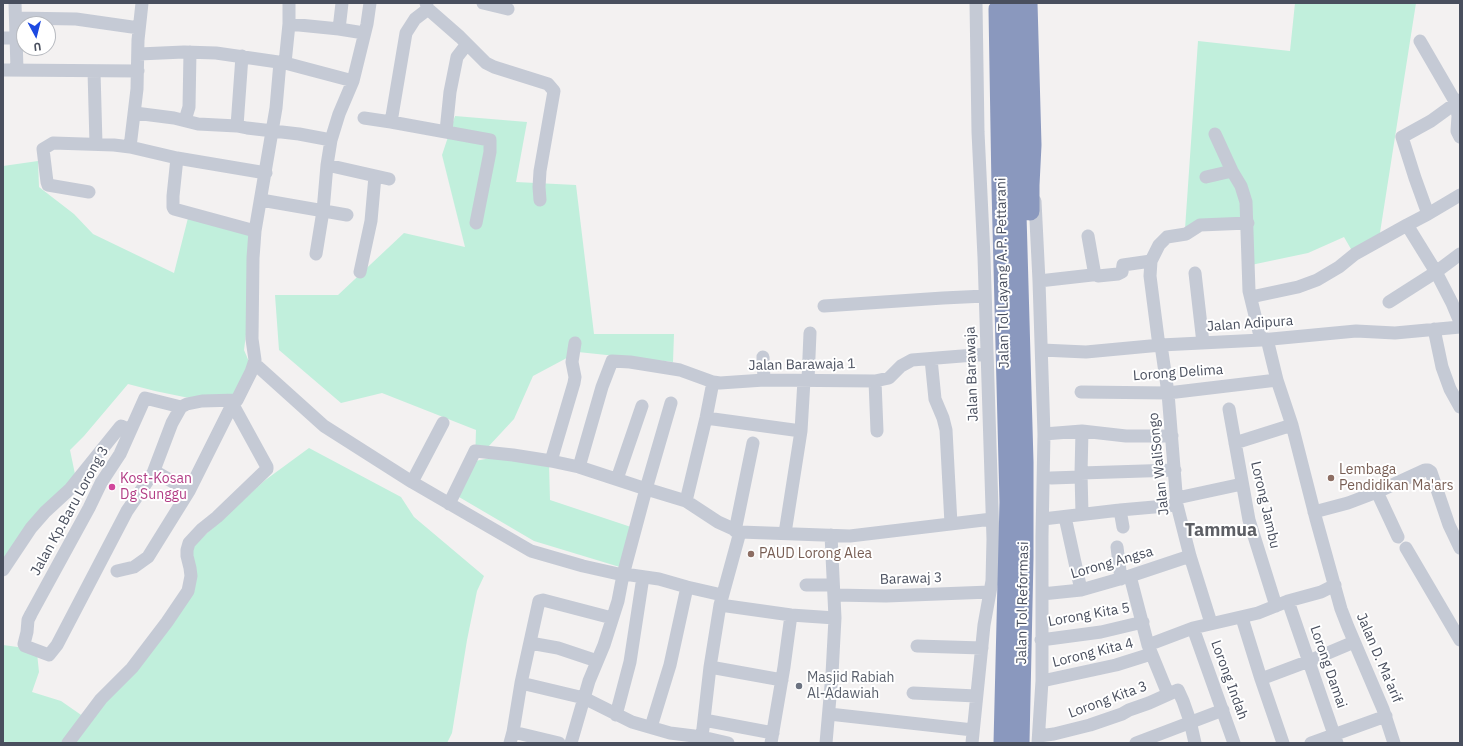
<!DOCTYPE html>
<style>
body{margin:0}
#map{position:relative;width:1463px;height:746px;overflow:hidden;background:#f3f1f1;font-family:"IBM Plex Sans",sans-serif}
canvas{display:block}
.frame{position:absolute;inset:0;border:4px solid #494f5e;pointer-events:none}
.north{position:absolute;left:16px;top:16px;width:40px;height:40px;box-sizing:border-box;background:#fff;border:1px solid #b6b9bf;border-radius:50%;rotate:173deg;font-size:11px;font-weight:700;line-height:16px;text-align:center;color:#494f5e}
.north::after{content:'';display:block;margin:auto;width:14px;height:18px;background:#1d49e1;clip-path:polygon(50% 0,100% 100%,50% 72%,0 100%)}
</style>
<div id="map">
<canvas width="1463" height="746"></canvas>
<div class="frame"></div>
<div class="north">U</div>
</div>
<script>
const context = document.querySelector('canvas').getContext('2d');
context.lineJoin = 'round';
function fill(path, color) {
  context.fillStyle = color;
  context.fill(path, 'evenodd');
}
function shape(rows) {
  const path = new Path2D();
  for (const r of rows) {
    path.moveTo(r[0], r[1]);
    for (let i = 2; i < r.length; i += 2) path.lineTo(r[i], r[i + 1]);
  }
  return path;
}
function trace(path, color, width, dash) {
  context.strokeStyle = color;
  context.lineWidth = width;
  context.lineCap = dash ? 'butt' : 'round';
  context.setLineDash(dash || []);
  context.stroke(path);
}
function label(font, color, halo, rows, align = 'center') {
  context.font = font + ' "IBM Plex Sans",sans-serif';
  context.lineWidth = 4;
  context.setLineDash([]);
  context.textBaseline = 'middle';
  context.strokeStyle = halo;
  context.fillStyle = color;
  for (const [text, x, y, turn = 0] of rows) {
    context.save();
    context.translate(x, y);
    context.rotate((+turn || 0) * Math.PI / 180);
    context.textAlign = isNaN(turn) ? turn : align;
    if (halo) context.strokeText(text, 0, 0);
    context.fillText(text, 0, 0);
    context.restore();
  }
}
const green = shape([
 [1295,3,1416,3,1379,239,1355,256,1344,237,1308,253,1251,265,1249,230,1185,229,1198,41,1290,51],
 [455,116,527,122,516,182,576,185,594,334,674,334,673,362,578,352,533,376,514,419,475,461,516,453,549,464,550,500,631,527,623,568,534,541,459,497,475,461,476,430,382,393,341,403,279,350,275,295,338,295,404,233,465,247,442,155],
 [38,161,39,187,74,214,93,234,174,273,188,218,251,233,249,311,244,350,250,364,233,399,189,398,155,391,128,384,84,436,70,450,76,479,3,567,3,166],
 [309,448,401,497,414,517,484,576,477,591,467,640,452,733,447,743,3,743,3,645,25,648,37,653,39,672,32,692,61,701,87,719,182,607,194,545,264,481]
]);
const minor = shape([
 [15,3,17,70],
 [426,3,428,9,460,37,486,63,494,67,548,84,554,91,540,171,539,187,540,200],
 [483,3,508,9],
 [428,9,415,19,406,33,391,122,490,140,490,152,476,223],
 [16,18,76,19,139,28],
 [289,24,339,29,364,33],
 [339,29,342,3],
 [3,38,16,38],
 [1420,41,1456,103,1458,116,1457,131,1460,137],
 [139,54,184,52,216,53,285,63,353,81],
 [285,63,289,24,289,3],
 [3,70,138,71],
 [94,71,96,144],
 [135,113,174,118,198,124,237,126,247,128,299,134,331,140],
 [364,118,391,122],
 [185,120,189,107,190,52],
 [237,126,242,56],
 [446,131,450,92,457,57,467,44],
 [1215,134,1232,171,1241,186,1246,202,1249,291,1261,340],
 [130,147,137,89,138,40,142,3],
 [177,158,173,196,173,207,174,209,255,231],
 [327,165,389,179],
 [1206,177,1232,171],
 [89,192,48,185,47,182,43,149,53,143,114,145,130,147,177,158,266,173],
 [1460,195,1428,214,1407,225,1436,272,1452,303,1460,322],
 [261,200,347,215],
 [1035,201,1039,281,1044,434,1042,536,1042,681,1038,743],
 [1428,214,1415,178,1402,137,1431,121,1460,100],
 [316,254,323,211,327,165,331,140,339,114,353,81,367,24,370,3],
 [360,272,371,221,375,176],
 [1094,272,1098,276,1118,274,1122,272,1123,265,1151,261],
 [1195,273,1203,343],
 [1039,281,1092,275,1094,270,1088,236],
 [1251,297,1298,287,1317,280,1339,267,1355,254,1407,225],
 [1389,302,1436,272,1460,254],
 [824,306,943,298,985,296],
 [1434,329,1442,367,1450,389,1460,407],
 [1267,339,1277,380,1292,425,1316,519,1341,609,1348,627,1383,709,1394,743],
 [1161,345,1168,393,1177,505,1190,556,1211,623],
 [1159,346,1150,276,1151,261,1159,245,1167,237,1186,234,1200,225,1248,223],
 [1042,350,1086,352,1161,345,1261,340,1356,331,1395,333,1460,327],
 [763,357,764,380],
 [931,359,935,399,943,418,946,430,951,524],
 [254,363,324,426,412,482,531,551,583,566,623,575],
 [808,380,810,333],
 [875,381,877,431],
 [1081,392,1168,393,1277,380],
 [181,407,172,423,153,473,127,511,57,645,49,655,25,646,24,644,27,632,28,620,31,614,89,508,101,483,120,454,145,398,181,407,187,404,202,401,237,400],
 [1229,409,1249,520,1276,606],
 [706,418,801,431],
 [1082,431,1081,473,1082,514],
 [1044,434,1082,431,1126,436,1172,436],
 [1235,443,1292,425],
 [551,461,574,383,575,377,572,362,575,343],
 [579,467,602,387,612,361,630,362,680,370,713,382,720,383,764,380,875,381,889,378,901,366,912,360,987,354],
 [154,471,189,491],
 [1081,473,1175,470],
 [1051,478,1081,477],
 [617,479,642,406],
 [412,482,443,423],
 [1377,492,1398,537],
 [1177,498,1242,484],
 [686,501,706,418,713,382],
 [449,504,475,451,513,455,551,461,579,467,640,487,686,501,718,522,740,532,850,536,992,519],
 [1120,510,1123,527],
 [1314,512,1348,503,1377,492,1425,470,1428,470,1431,472,1449,525,1460,548],
 [1065,517,1081,590],
 [1043,519,1120,510,1177,505],
 [735,531,753,443],
 [785,533,801,431,804,380],
 [1117,547,1121,579],
 [1406,548,1460,640],
 [3,570,31,528,45,512,70,489,120,427,121,426,130,430],
 [117,571,134,567,148,557,189,491,230,409,237,400,251,372,255,360,252,339,253,258,255,231,276,108,280,62],
 [624,574,659,579,687,587,722,595],
 [1130,576,1148,645,1168,694],
 [806,585,833,585],
 [1042,594,1081,590,1130,576,1190,556],
 [834,595,886,596,990,592],
 [1288,601,1337,743],
 [720,605,791,615,835,618],
 [1242,618,1261,679,1283,743],
 [1193,628,1234,743],
 [1041,640,1101,632,1143,622],
 [530,643,558,648,597,661],
 [1148,645,1193,628,1258,613,1288,601,1321,592,1335,585],
 [917,646,982,648],
 [710,667,782,680],
 [1261,679,1309,661,1354,642],
 [1042,681,1116,665,1151,654],
 [521,683,584,698,632,722,670,733,702,737,728,743],
 [913,693,976,696],
 [829,714,973,730],
 [616,715,630,662,643,577],
 [704,720,773,733],
 [651,727,670,665,687,587],
 [513,732,521,683,539,601,543,600,612,618],
 [1039,736,1054,734,1090,725,1122,714,1129,710,1149,703,1178,690,1183,701,1190,721,1195,743],
 [702,737,710,667,720,605,740,532],
 [68,743,101,699,132,668,167,622,188,591,191,576,190,568,187,556,187,550,189,543,202,529,217,517,267,469,267,467,233,405],
 [510,743,513,732,559,743],
 [571,743,589,681,604,645,618,601,623,575,646,489,671,403],
 [771,743,784,667,791,615],
 [826,743,832,674,835,618,831,535],
 [972,743,984,625,992,581,993,539,984,257,978,132,976,3],
 [1136,743,1223,710],
 [1311,743,1386,716]
]);
const highway = shape([
 [1011,3,1024,462,1024,558,1020,743],
 [1028,3,1032,145,1030,185,1030,211],
 [998,9,1001,188,1009,502,1003,743]
]);
const markers = [
 [1331,478,4,"#8d6e63"],
 [112,487,4,"#d1479c"],
 [751,554,4,"#8d6e63"],
 [799,686,4,"#6b7280"]
];
const streetNames = [
 ["Jalan Tol Layang A.P. Pettarani",1003,273,-91],
 ["Jalan Adipura",1250,324,-4],
 ["Jalan Barawaja 1",802,365,-1],
 ["Lorong Delima",1178,373,-4],
 ["Jalan Barawaja",972,374,-92],
 ["Jalan WaliSongo",1159,464,-96],
 ["Lorong Jambu",1265,505,77],
 ["Jalan Kp.Baru Lorong 3",70,511,-61],
 ["Lorong Angsa",1112,563,-16],
 ["Barawaj 3",911,579,-2],
 ["Jalan Tol Reformasi",1023,603,-89],
 ["Lorong Kita 5",1089,615,-10],
 ["Lorong Kita 4",1093,653,-14],
 ["Jalan D. Ma'arif",1379,658,67],
 ["Lorong Damai",1328,667,71],
 ["Lorong Indah",1229,680,70],
 ["Lorong Kita 3",1108,700,-20]
];
const educationNames = [
 ["Lembaga",1339,470],
 ["Pendidikan Ma'ars",1339,486],
 ["PAUD Lorong Alea",759,554]
];
const hotelNames = [
 ["Kost-Kosan",120,479],
 ["Dg Sunggu",120,495]
];
const worshipNames = [
 ["Masjid Rabiah",807,678],
 ["Al-Adawiah",807,694]
];
const districtNames = [
 ["Tammua",1221,531]
];
fill(green, '#c1efdc');
trace(minor, '#c5cad5', 13);
trace(highway, '#8a98be', 19);
for (const [x, y, r, color] of markers) {
  const dot = new Path2D();
  dot.arc(x, y, r, 0, 2 * Math.PI);
  context.fillStyle = color;
  context.fill(dot);
  trace(dot, '#fff', 1.5);
}
label('14px', '#494f5e', '#fff', streetNames);
label('14px', '#785e54', '#fff', educationNames, 'left');
label('14px', '#b23c85', '#fff', hotelNames, 'left');
label('14px', '#5b616d', '#fff', worshipNames, 'left');
label('bold 18px', '#5d5f65', '#fff', districtNames);
</script>
